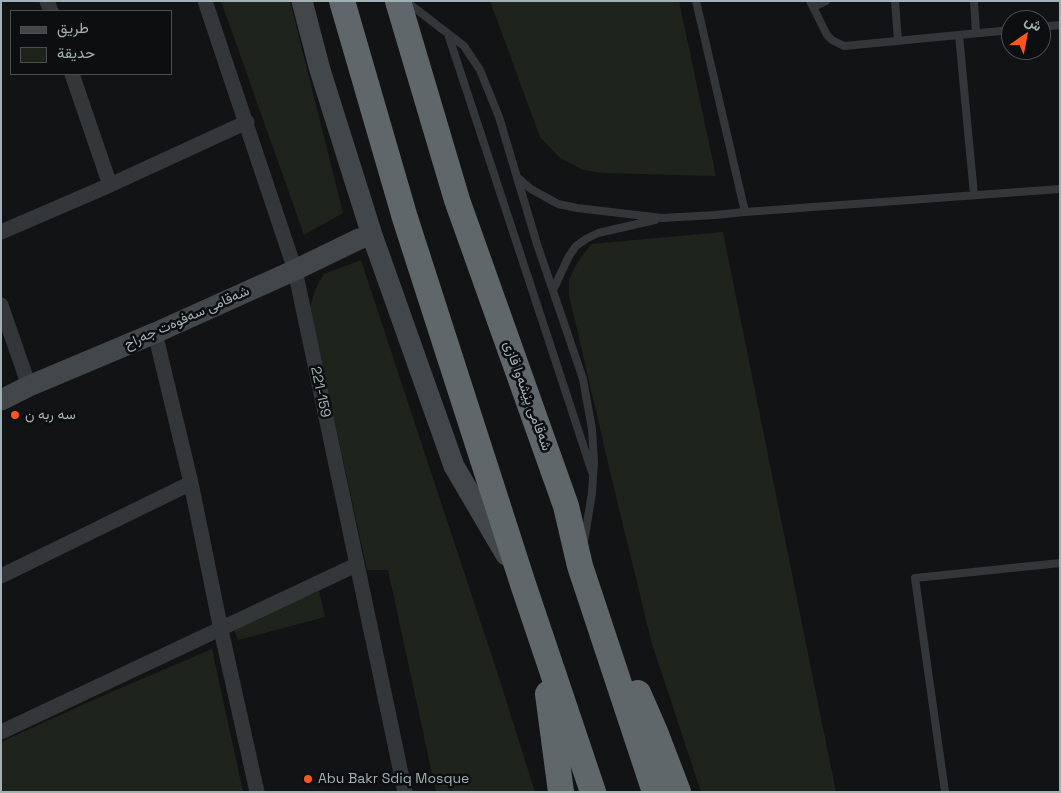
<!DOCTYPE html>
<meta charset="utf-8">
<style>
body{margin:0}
#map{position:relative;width:1061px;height:793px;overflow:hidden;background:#121314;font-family:"Space Grotesk",Vazirmatn,sans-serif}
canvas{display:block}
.frame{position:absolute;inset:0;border:2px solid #a2b1b6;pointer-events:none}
.legend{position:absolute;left:10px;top:10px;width:162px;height:65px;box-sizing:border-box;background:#0d0e0f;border:1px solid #494f52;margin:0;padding:6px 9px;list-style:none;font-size:15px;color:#a2b1b6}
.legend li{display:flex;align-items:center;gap:10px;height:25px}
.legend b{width:25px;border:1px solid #494f52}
.north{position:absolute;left:1001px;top:10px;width:50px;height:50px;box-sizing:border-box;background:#0d0e0f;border:1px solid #494f52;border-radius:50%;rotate:33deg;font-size:14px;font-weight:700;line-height:20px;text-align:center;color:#a2b1b6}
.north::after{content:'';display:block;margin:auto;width:18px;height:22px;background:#ff561f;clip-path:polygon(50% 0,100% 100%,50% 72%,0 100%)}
</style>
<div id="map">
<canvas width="1061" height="793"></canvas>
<div class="frame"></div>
<ul class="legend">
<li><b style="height:6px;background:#41474a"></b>طريق</li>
<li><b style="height:14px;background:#1e241c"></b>حديقة</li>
</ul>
<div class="north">ش</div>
</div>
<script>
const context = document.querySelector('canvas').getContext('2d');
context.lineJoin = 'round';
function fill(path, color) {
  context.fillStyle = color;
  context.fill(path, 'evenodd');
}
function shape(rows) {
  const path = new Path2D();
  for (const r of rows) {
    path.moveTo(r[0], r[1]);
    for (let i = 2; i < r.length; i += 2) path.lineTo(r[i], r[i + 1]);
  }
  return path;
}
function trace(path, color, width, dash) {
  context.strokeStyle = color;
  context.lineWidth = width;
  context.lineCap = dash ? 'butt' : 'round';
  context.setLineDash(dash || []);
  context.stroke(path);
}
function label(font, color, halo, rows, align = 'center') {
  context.font = font + ' "Space Grotesk",Vazirmatn,sans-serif';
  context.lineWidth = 5;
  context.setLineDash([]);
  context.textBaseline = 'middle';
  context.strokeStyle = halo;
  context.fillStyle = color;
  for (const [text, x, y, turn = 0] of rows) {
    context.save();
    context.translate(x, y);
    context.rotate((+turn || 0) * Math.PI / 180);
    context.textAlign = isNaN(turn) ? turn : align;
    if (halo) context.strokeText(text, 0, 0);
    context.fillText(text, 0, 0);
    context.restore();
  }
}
const green = shape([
 [221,1,290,1,343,213,304,235],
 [490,1,679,1,716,176,603,173,583,170,560,158,540,137],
 [723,232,836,792,701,792,652,644,612,480,569,295,569,279,579,260,591,244],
 [361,260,500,681,535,792,436,792,388,570,367,570,310,308,315,290,324,274],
 [319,591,325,617,238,640,233,627],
 [212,649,243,792,1,792,1,742,102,696]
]);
const lane = shape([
 [696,1,745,212],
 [810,1,827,35,832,40,844,46,1011,30],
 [895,1,898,41],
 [974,1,976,33],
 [407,2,464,46,480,70,499,117,537,244,583,379,592,429,594,462,592,493,584,542],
 [813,7,826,1],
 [1041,27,1060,25],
 [448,34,592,472],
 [959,35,974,195],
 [517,177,531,189,558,204,577,208,662,218,715,215,745,212,1060,189],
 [553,290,569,256,576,246,586,239,598,233,655,220],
 [945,792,915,578,1060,563]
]);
const street = shape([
 [47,1,51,11],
 [205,1,295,270,405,792],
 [72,74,110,185],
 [1,232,110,185,247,122],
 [1,305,29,386],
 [155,333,191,483,221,630,257,792],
 [1,576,191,483],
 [1,732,356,565]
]);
const secondary = shape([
 [302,1,320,70,372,235,454,466,506,555],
 [1,400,29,386,155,333,295,270,359,239,372,235]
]);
const highway = shape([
 [342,1,405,218,523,584,593,792],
 [398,1,457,200,566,506,580,566,655,792],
 [638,693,655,732,678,792],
 [548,694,561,792]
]);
const markers = [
 [15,415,5,"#ff561f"],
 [308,779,5,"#ff561f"]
];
const streetNames = [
 ["شەقامی سەفوەت جەراح",187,318,-24],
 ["221-159",320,392,78],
 ["شەقامی پێشەوا قازی",527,396,70]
];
const poiNames = [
 ["سه ربه ن",25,415],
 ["Abu Bakr Sdiq Mosque",318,779]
];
fill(green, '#1e241c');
trace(lane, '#33373a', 8);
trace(street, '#33373a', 15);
trace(secondary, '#41474a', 21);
trace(highway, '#5f676b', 26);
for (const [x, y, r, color] of markers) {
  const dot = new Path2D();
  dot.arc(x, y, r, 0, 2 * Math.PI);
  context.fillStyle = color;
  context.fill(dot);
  trace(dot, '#0d0e0f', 2);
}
label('14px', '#a2b1b6', '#0d0e0f', streetNames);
label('14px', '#a2b1b6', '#0d0e0f', poiNames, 'left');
</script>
